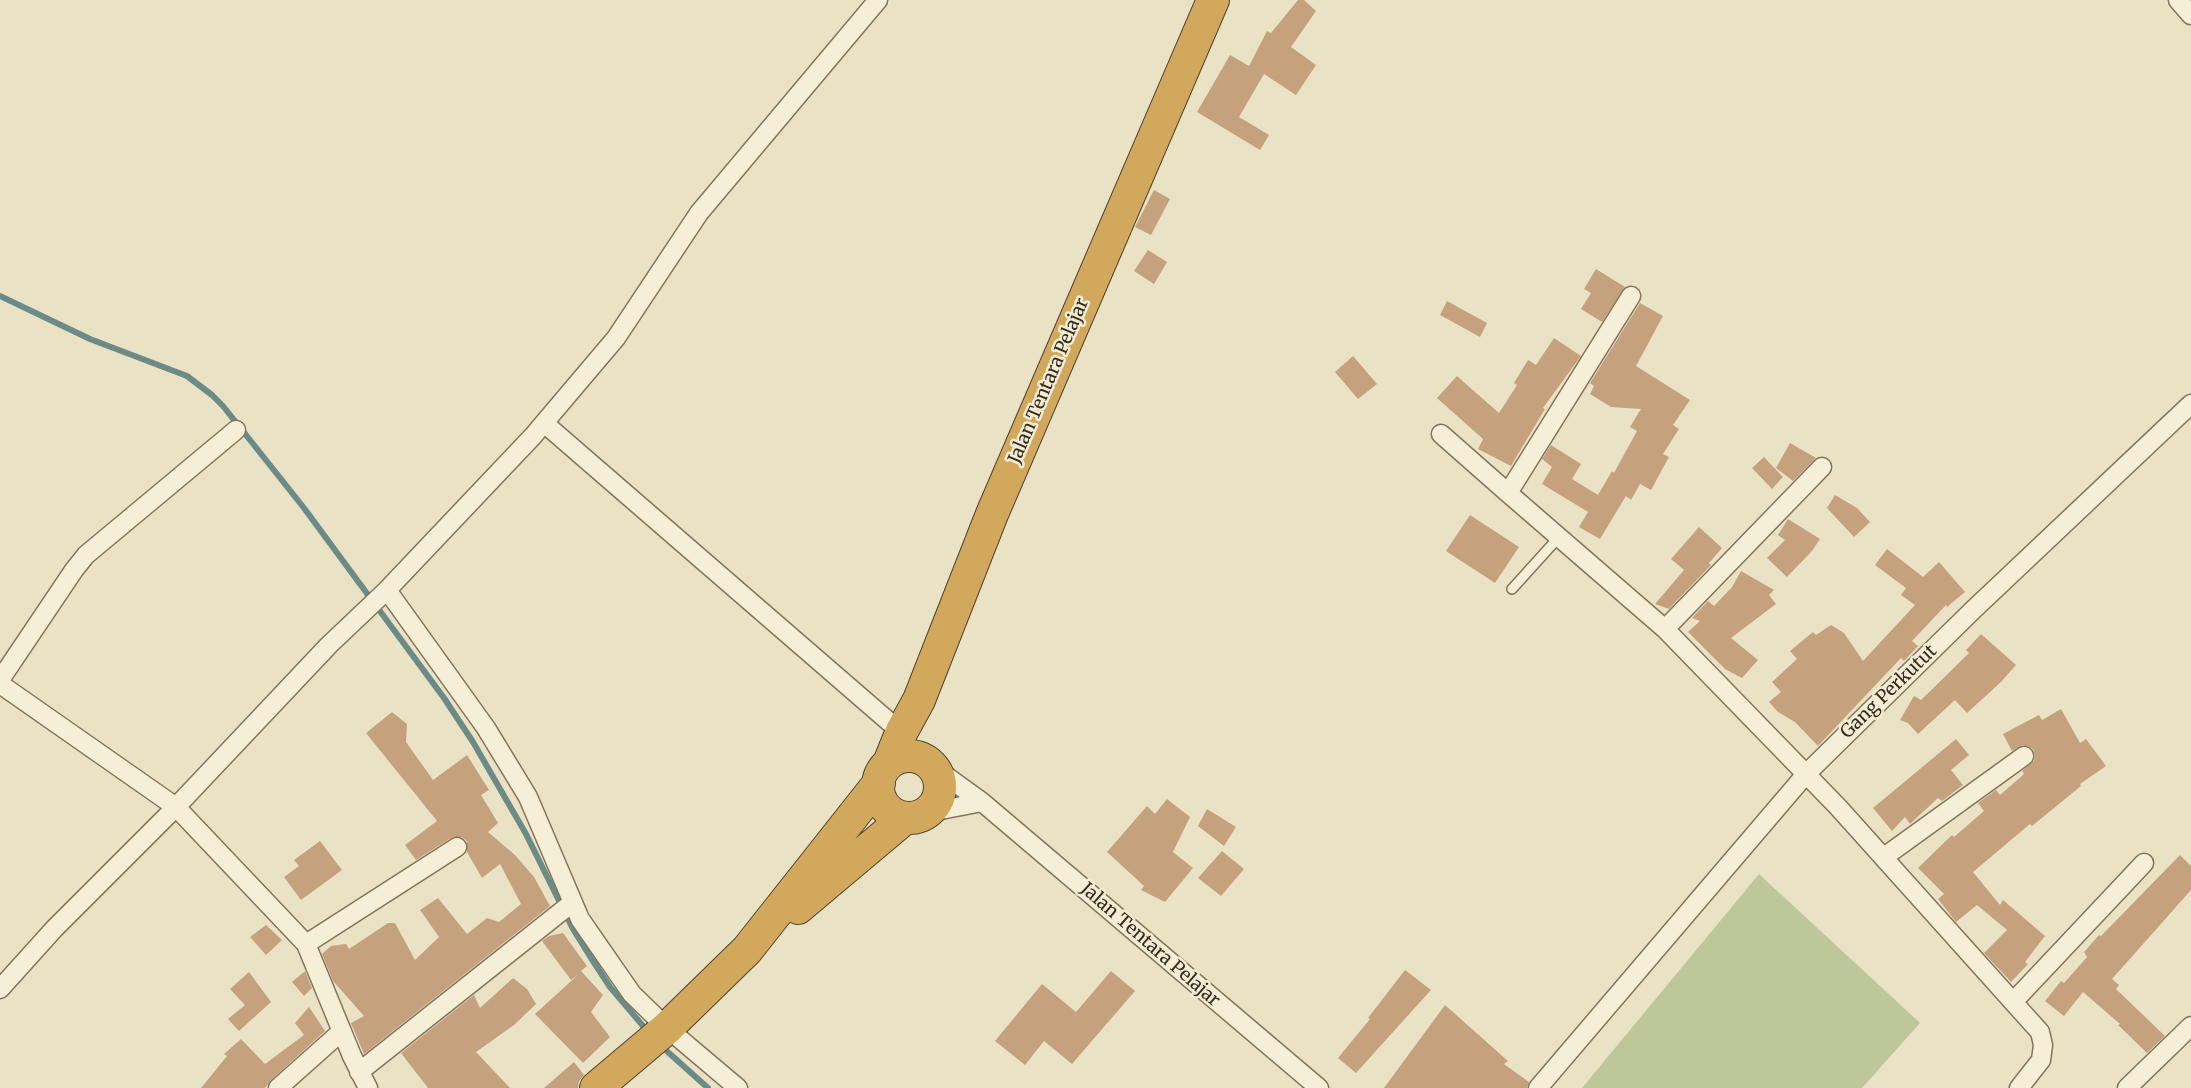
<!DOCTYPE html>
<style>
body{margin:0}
canvas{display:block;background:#eae2c4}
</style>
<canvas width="2191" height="1088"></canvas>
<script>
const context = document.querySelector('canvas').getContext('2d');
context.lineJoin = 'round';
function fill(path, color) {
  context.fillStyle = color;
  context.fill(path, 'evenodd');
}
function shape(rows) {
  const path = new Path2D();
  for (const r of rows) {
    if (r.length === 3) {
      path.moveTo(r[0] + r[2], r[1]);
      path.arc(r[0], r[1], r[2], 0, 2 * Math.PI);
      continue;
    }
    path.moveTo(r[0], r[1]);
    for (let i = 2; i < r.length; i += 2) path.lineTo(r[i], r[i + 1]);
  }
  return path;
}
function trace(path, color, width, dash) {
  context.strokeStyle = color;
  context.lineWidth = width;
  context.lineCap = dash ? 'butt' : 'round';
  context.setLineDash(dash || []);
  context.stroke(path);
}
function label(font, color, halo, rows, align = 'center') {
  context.font = font + ' Merriweather,serif';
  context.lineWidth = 5;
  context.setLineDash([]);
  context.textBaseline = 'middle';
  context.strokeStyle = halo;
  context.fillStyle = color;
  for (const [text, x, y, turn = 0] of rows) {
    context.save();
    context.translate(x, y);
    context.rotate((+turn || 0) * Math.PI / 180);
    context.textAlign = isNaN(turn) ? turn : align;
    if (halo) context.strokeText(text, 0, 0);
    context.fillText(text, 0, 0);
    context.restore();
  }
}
const green = shape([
 [1759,874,1920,1023,1862,1088,1582,1088]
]);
const stream = shape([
 [0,296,90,339,187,376,212,395,223,406,304,508,444,698,473,742,526,834,573,929,591,958,610,987,649,1033],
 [660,1045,708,1088]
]);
const building = shape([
 [1298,0,1304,0,1316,11,1291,47,1316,65,1296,95,1264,74,1239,117,1269,135,1260,150,1197,112,1230,55,1249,66,1267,31,1271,33],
 [1154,190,1170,199,1151,235,1135,227],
 [1148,250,1167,262,1154,284,1134,271],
 [1596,269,1625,287,1602,322,1581,309,1591,293,1584,289],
 [1447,301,1487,323,1480,337,1440,315],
 [1640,303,1663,316,1636,366,1690,400,1673,425,1679,429,1663,454,1669,457,1651,490,1640,484,1631,500,1626,496,1600,539,1579,527,1588,512,1542,484,1552,467,1542,459,1551,445,1581,464,1572,479,1598,495,1612,471,1614,473,1637,431,1630,427,1641,409,1611,407,1590,394,1594,386,1590,383],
 [1554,338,1581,356,1543,408,1545,409,1511,466,1478,449,1483,439,1437,398,1457,376,1499,413,1517,385,1514,383,1528,360,1536,365],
 [1353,356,1377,384,1358,399,1335,372],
 [1790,443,1816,458,1793,481,1776,468],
 [1764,457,1783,477,1772,489,1752,468],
 [1835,495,1857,508,1870,522,1854,537,1827,508],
 [1470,515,1519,547,1495,583,1446,551],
 [1788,519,1820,539,1812,551,1787,577,1767,558,1785,540,1778,535],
 [1699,527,1722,548,1709,563,1711,565,1669,609,1655,604,1684,570,1671,559],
 [1887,549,1923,577,1939,562,1965,592,1947,607,1946,605,1912,641,1918,646,1904,661,1901,658,1818,746,1795,722,1778,712,1769,702,1781,692,1772,682,1797,659,1790,651,1813,632,1816,635,1831,625,1844,633,1863,661,1915,605,1901,595,1906,588,1875,565],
 [1741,571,1774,590,1769,595,1776,604,1731,638,1758,660,1742,678,1725,669,1688,632,1700,621,1692,618,1708,601,1714,606,1732,587],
 [1981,634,2016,665,2001,682,1967,713,1955,700,1918,734,1908,723,1900,720,1914,696,1921,700,1969,653,1966,650],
 [2061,709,2080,743,2086,739,2106,766,2080,784,2081,786,2032,826,2030,824,1973,872,2000,905,2003,900,2045,936,2025,962,2028,964,2011,982,1984,953,2007,930,1977,905,1956,922,1938,899,1944,894,1918,868,1952,835,1954,837,1984,811,1978,803,1996,790,2000,795,2024,774,2022,771,2034,761,2035,755,2033,749,2023,745,2012,751,2003,734,2039,715,2042,720],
 [392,712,407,724,406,742,433,780,467,755,489,790,481,795,498,823,488,832,515,855,534,877,550,906,364,1054,351,1023,364,1016,333,981,322,954,331,946,346,944,349,949,388,923,395,923,415,960,439,937,420,910,438,898,467,934,487,918,499,922,521,904,500,864,482,878,467,852,467,841,462,837,451,838,416,860,405,845,437,821,366,733],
 [1956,739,1969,755,1951,770,1963,785,1942,801,1938,798,1910,824,1905,817,1892,831,1873,808],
 [1167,799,1190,817,1173,852,1193,868,1165,902,1141,890,1144,886,1107,852,1147,806,1155,814],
 [1207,809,1236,827,1224,846,1198,826],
 [320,841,342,870,301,900,284,877,299,866,294,860],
 [1222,851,1244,869,1221,896,1198,878],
 [2180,855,2191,866,2191,890,2112,979,2119,985,2116,989,2165,1036,2147,1053,2118,1025,2120,1024,2083,992,2064,1016,2045,1001,2061,981,2064,983,2087,957,2084,952,2099,935,2101,936],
 [266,925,282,940,266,955,250,937],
 [563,933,587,966,581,971,603,995,591,1012,610,1037,583,1063,535,1014,580,973,571,980,542,941,549,936],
 [1405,970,1431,990,1356,1073,1338,1058,1370,1019,1368,1018],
 [305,971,312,988,304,996,292,982],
 [1111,971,1135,991,1072,1064,1044,1041,1025,1065,995,1041,1042,984,1076,1012],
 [249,972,271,1002,239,1031,228,1019,245,1005,230,989],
 [513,978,527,989,536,1004,514,1025,476,1052,510,1088,428,1088,401,1053,474,995,480,1008],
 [1445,1005,1508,1061,1504,1064,1529,1082,1527,1088,1384,1088],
 [309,1007,325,1031,271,1080,265,1088,201,1088,227,1056,224,1054,241,1039,265,1064,304,1035,295,1023],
 [574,1062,584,1075,579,1081,578,1088,544,1088]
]);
const lane = shape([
 [1512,589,1559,537]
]);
const street = shape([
 [2178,0,2191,15],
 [1631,296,1508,493,1665,629,1838,807,2040,1032,2043,1045,2041,1060,2019,1088],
 [544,423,902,733],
 [1441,434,1508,493],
 [387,590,486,728,528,797,580,919,632,994,667,1028,738,1088],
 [1665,629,1822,467],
 [0,680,74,570,86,555,236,430],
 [0,684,176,807,306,944,352,1056,368,1088],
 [935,768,982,802,1319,1088],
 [925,813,982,802],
 [1884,857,2024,756],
 [306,944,457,847],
 [0,989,54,929,176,807,329,645,387,590,533,436,616,338,699,213,878,0],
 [2013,1002,2144,863],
 [359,1072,572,903],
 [278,1088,342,1031],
 [1538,1088,1806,774,1973,610,2191,404],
 [2127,1088,2191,1026]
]);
const highway = shape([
 [909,787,31],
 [889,763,902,731,919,700,992,514,1213,0],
 [798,908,905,818],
 [596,1088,667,1028,747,950,879,783]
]);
const streetNames = [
 ["Jalan Tentara Pelajar",1049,381,-67],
 ["Gang Perkutut",1889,692,-44],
 ["Jalan Tentara Pelajar",1150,945,41]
];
fill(green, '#bdc799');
trace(stream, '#6d8b86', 6);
fill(building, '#c5a27d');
trace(lane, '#83745c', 12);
trace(street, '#83745c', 21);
trace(highway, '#514230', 34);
trace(lane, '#f6efd7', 9);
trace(street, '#f6efd7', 18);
trace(highway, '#d2a95c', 32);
label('18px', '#342b1f', '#f2ecd3', streetNames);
</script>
